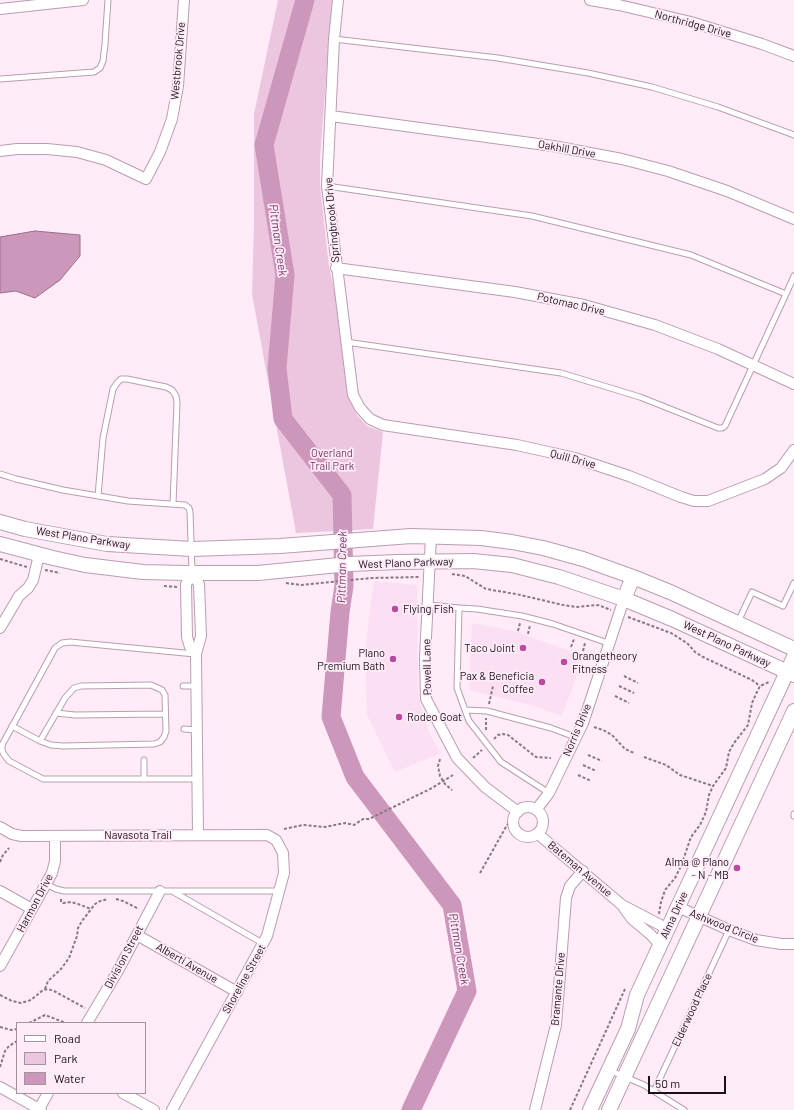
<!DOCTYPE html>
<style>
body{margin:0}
#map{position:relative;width:794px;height:1110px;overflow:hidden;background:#ffecf8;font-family:Barlow,sans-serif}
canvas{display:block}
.legend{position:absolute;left:16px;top:1022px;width:130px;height:72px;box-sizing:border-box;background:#ffecf8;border:1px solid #a4949e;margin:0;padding:5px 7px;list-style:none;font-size:12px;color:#1b1118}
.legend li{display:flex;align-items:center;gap:8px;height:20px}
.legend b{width:20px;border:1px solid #a4949e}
.scale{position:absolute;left:648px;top:1076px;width:78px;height:18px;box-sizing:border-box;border:2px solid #1b1118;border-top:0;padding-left:5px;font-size:12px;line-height:14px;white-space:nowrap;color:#1b1118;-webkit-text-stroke:3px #ffecf8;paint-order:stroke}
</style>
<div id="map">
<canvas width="794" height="1110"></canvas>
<ul class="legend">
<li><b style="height:5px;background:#fff"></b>Road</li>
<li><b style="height:11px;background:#ecc6df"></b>Park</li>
<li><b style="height:11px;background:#cd97bc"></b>Water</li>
</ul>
<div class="scale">50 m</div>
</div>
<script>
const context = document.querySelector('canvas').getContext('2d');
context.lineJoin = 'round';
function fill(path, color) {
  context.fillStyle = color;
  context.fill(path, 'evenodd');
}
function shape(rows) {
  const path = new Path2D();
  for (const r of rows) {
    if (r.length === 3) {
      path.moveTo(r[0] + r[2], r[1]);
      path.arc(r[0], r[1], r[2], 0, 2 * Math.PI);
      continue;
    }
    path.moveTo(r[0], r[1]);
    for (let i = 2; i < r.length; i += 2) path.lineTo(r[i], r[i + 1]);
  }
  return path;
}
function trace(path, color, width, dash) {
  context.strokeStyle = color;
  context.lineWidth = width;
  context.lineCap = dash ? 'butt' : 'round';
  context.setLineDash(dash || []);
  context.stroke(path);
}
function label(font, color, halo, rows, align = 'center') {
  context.font = font + ' Barlow,sans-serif';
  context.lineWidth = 3.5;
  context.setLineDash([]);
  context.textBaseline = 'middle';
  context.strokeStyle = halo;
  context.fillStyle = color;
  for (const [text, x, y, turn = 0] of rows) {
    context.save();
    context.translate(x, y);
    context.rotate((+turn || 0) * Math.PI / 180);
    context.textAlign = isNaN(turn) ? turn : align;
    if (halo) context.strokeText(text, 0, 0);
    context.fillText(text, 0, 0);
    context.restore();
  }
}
const built = shape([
 [374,581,417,585,418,690,421,706,429,733,441,753,395,772,367,715,365,650],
 [472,623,514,631,584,656,562,716,530,705,469,690]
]);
const green = shape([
 [278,0,332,0,320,159,320,185,329,267,346,342,350,402,357,415,367,426,383,432,373,529,296,533,252,294,254,225,254,114]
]);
const water = shape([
 [35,231,80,235,80,256,60,280,35,298,16,291,0,293,0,237,35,231]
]);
const river = shape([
 [305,0,264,145,285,275,277,368,283,419,342,495,344,586,340,612,331,717,355,777,452,905,467,991,411,1110]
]);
const path = shape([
 [0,559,27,567],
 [45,570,60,573],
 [452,574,465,576,486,589,516,594,563,605,576,607,598,605,611,610],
 [286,583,301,585,372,578,419,577],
 [164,586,177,587],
 [628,617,671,633,687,643,695,652,703,657,752,680,760,686],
 [518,631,520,623],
 [528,634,530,625],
 [571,647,574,639],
 [583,651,585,643],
 [624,676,638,683],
 [619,686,634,693],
 [615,696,629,703],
 [489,704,493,686],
 [594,727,603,730,612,735,625,749,634,753],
 [486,730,486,718],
 [494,739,498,735,503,734,508,735,536,757,551,758],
 [588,755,602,761],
 [644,757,666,765,680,775,713,786],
 [473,758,482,750],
 [440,759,438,766,440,776,445,784,452,790],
 [583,765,596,771],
 [578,775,591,781],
 [284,829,303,825,325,827,345,823,354,825,363,819,369,819,432,788,453,775],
 [0,862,3,855,9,848],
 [480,873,507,825,513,821],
 [61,899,61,902,63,903,71,902,78,904,91,909],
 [116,899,123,901,139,909],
 [659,914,661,902,665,890,675,878,681,866,691,837,700,825,706,812,709,795,713,786,726,768,729,752,734,743,748,725,752,703,756,694,760,686,769,682],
 [45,989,48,981,61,969,69,958,77,936,78,928,82,921,95,904,100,901,108,899],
 [0,995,12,1001,21,1003,31,1000,43,990,48,989,54,991,85,1008],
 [29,1023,45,1015,66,1023],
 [0,1027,11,1030,17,1029],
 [0,1067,5,1051,9,1046,17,1041],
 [570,1110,625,989]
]);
const service = shape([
 [334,39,498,58,588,73,652,87,718,107,794,135],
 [0,79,94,72,100,68,103,61,105,44,108,0],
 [327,186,532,216,691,255,786,294,794,276],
 [346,342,561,373,640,397,718,428,722,428,725,426,786,294],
 [0,474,16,479,63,490,128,501,185,505,189,508,190,512,192,571],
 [98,496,103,438,113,389,117,383,121,379,127,379,166,387,172,390,176,396,177,403,173,504],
 [428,605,459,608],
 [738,622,752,592,783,606,794,583],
 [195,654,70,642,62,643,55,648,2,745,2,749,3,753,9,761,43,779,197,779],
 [183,686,196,686],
 [465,710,487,711,551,728,575,737],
 [56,713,75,715,165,714],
 [12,726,40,741,51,745,63,746,154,744,160,742,164,737,166,731,165,695,162,690,151,685,81,686,74,688,65,698,40,741],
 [184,729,197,730],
 [144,760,144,779],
 [549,793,501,762,469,721,457,688,459,608,477,609,522,616,553,624,608,643],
 [794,814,794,816],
 [46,884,56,889,64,891,280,891],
 [172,891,264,944],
 [609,1070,644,1085,684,1110],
 [654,1091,729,930]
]);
const minor = shape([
 [338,0,334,39,327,186,353,395,360,408,370,419,383,425,517,445,575,458,629,476,681,497,694,501,708,501,765,479,781,468,794,450],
 [590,0,619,5,691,22,762,44,794,56],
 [0,9,83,0],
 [331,116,553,146,622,159,668,171,727,191,794,219],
 [0,151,17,149,47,149,77,152,106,160,146,179,160,152,172,119,178,86,184,0],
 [336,268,515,292,584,305,655,325,718,349,794,384],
 [431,536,425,658,426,699,457,758,485,787,518,812],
 [0,628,19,596,28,588,33,580,39,555],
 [196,654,190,647,187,637,186,584,192,574,199,584,201,636,196,654,198,835],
 [528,822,15],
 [536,810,549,793,583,723,624,599],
 [0,827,12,834,22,836,267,835,276,840,283,853,284,873,267,936,172,1110],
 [538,834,622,905,668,929],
 [0,891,32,909],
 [678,907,729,930,756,940,781,944,794,944],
 [624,908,632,919,651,935,660,945],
 [137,935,237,992],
 [0,966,52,873,55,861,55,836],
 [87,1023,119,969,160,891],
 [0,1087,41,1110],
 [123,1093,154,1110],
 [39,1109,48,1093],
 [535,1110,556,1025,566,898,570,886,583,871]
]);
const secondary = shape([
 [0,522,25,529,107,544,192,549,280,546,411,536,481,538,512,542,543,548,583,559,633,577,670,592,794,649],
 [0,544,53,558,85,565,143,572,186,573,258,573,349,564,398,562,473,561,512,565,559,577,624,599,672,619,794,675],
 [624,599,633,577],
 [590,1110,628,1029,637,995,794,657],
 [609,1110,794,711]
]);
const markers = [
 [395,609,4,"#bc48a0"],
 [523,648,4,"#bc48a0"],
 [393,659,4,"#bc48a0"],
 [564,662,4,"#bc48a0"],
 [542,682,4,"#bc48a0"],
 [399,717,4,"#bc48a0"],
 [737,868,4,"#bc48a0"]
];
const streetNames = [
 ["Northridge Drive",693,24,15],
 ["Westbrook Drive",178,61,-85],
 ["Oakhill Drive",567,149,10],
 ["Springbrook Drive",332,220,-95],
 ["Potomac Drive",571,304,13],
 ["Quill Drive",573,459,15],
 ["West Plano Parkway",83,538,9],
 ["West Plano Parkway",406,563,-2],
 ["West Plano Parkway",727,644,25],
 ["Powell Lane",427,667,-91],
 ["Norris Drive",577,730,-67],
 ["Navasota Trail",138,835],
 ["Bateman Avenue",580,869,40],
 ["Harmon Drive",35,903,-62],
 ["Alma Drive",674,915,-65],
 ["Ashwood Circle",724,926,22],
 ["Division Street",124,957,-62],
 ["Alberti Avenue",187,963,30],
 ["Shoreline Street",244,979,-61],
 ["Bramante Drive",558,989,-85],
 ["Elderwood Place",692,1010,-65]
];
const parkNames = [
 ["Overland",332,453],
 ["Trail Park",332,466]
];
const poiNames = [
 ["Flying Fish",403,609,"left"],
 ["Taco Joint",515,648],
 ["Plano",385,653],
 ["Premium Bath",385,666],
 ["Orangetheory",572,656,"left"],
 ["Fitness",572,669,"left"],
 ["Pax & Beneficia",534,676],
 ["Coffee",534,689],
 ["Rodeo Goat",407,717,"left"],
 ["Alma @ Plano",729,862],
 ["- N - MB",729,875]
];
const waterNames = [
 ["Pittman Creek",278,240,82],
 ["Pittman Creek",342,567,-89],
 ["Pittman Creek",459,949,80]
];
fill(built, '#fddff3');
fill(green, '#ecc6df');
fill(water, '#cd97bc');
trace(water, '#986f8b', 1);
trace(river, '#cd97bc', 19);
trace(service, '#ba9db0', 7);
trace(minor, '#ba9db0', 12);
trace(secondary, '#ba9db0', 16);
trace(path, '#887983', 2, [3, 2]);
trace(service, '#fff', 5);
trace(minor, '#fff', 10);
trace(secondary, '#fff', 14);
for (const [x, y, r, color] of markers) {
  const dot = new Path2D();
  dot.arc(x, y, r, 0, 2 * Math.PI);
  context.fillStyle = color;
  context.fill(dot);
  trace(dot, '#ffecf8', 1.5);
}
label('11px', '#1b1118', '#ffecf8', streetNames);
label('11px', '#7a3868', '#ffecf8', parkNames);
label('11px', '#1b1118', '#ffecf8', poiNames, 'right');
label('italic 12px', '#783666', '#ffecf8', waterNames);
</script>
